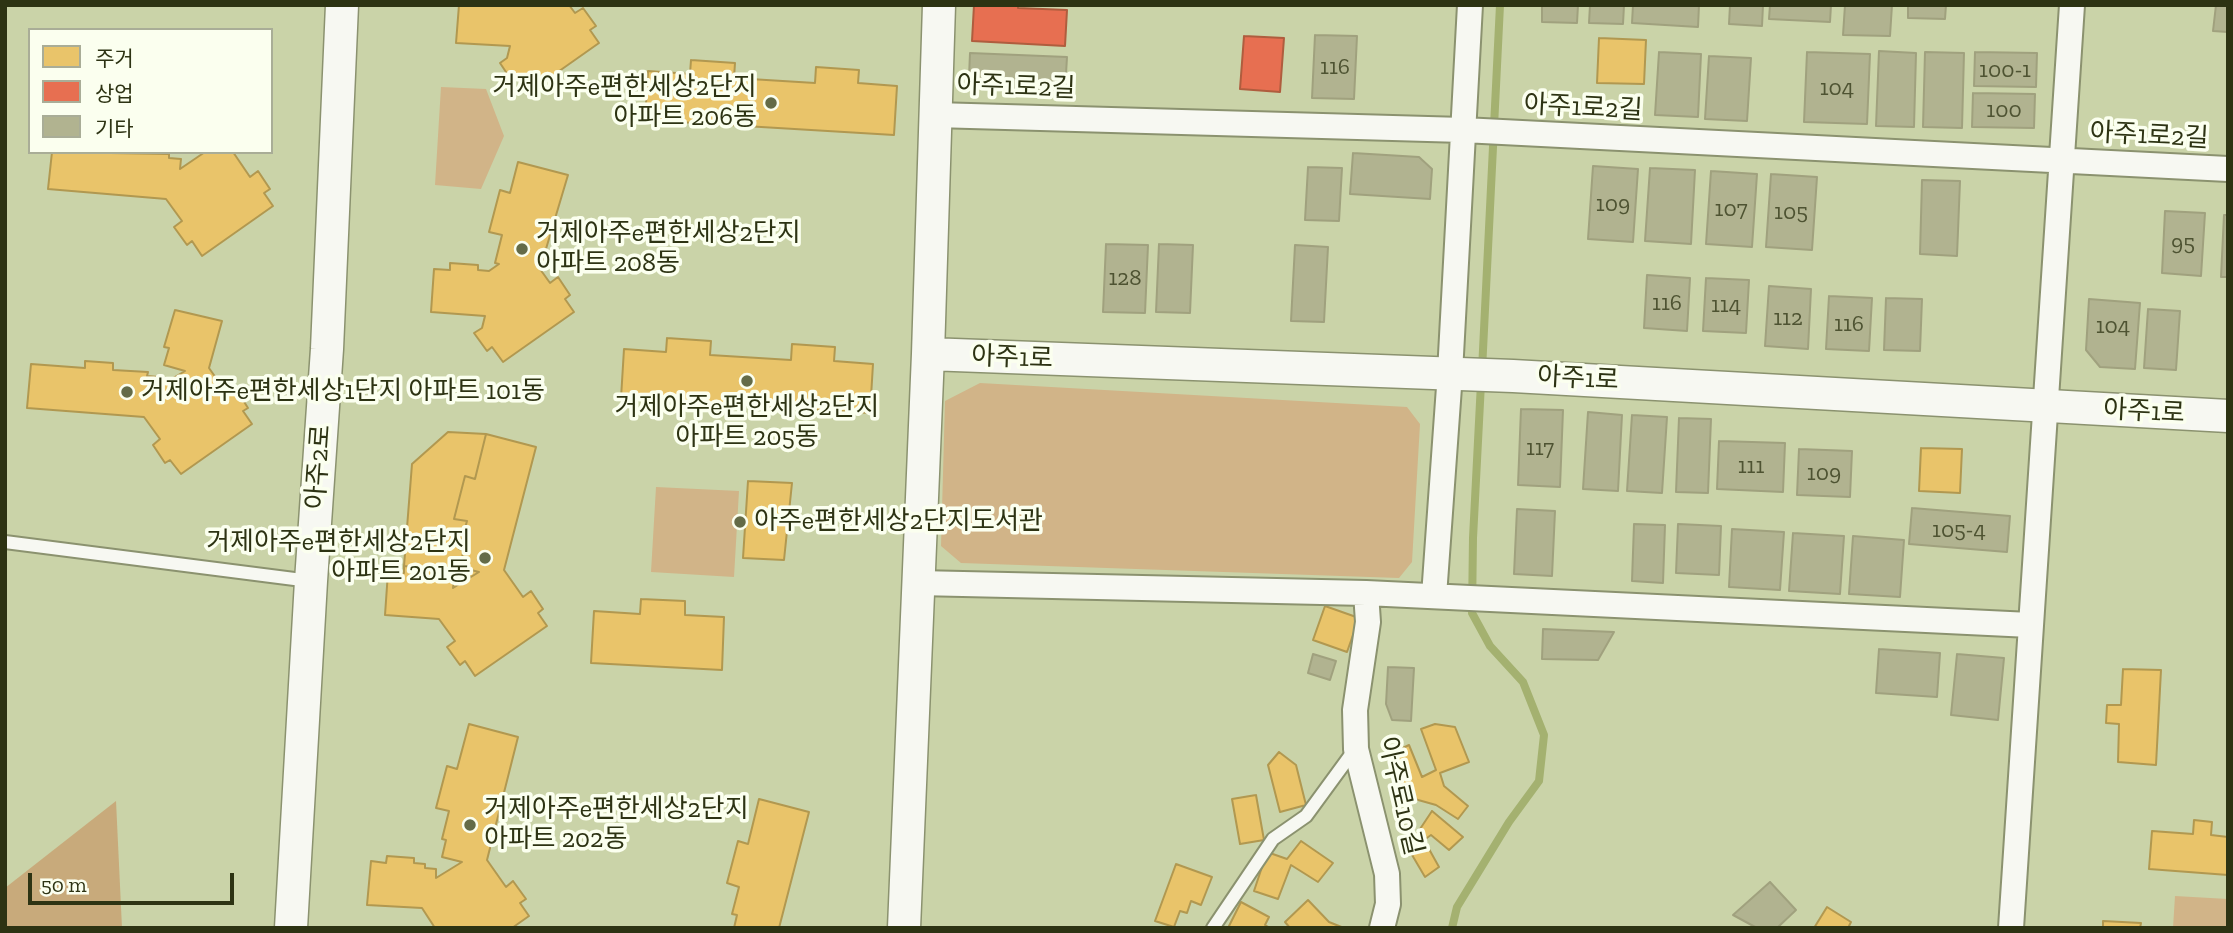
<!DOCTYPE html>
<meta charset="utf-8">
<style>
body{margin:0}
#map{position:relative;width:2233px;height:933px;overflow:hidden;background:#cad3a8;font-family:"Zilla Slab","Noto Sans KR",serif}
canvas{display:block}
.frame{position:absolute;inset:0;border:7px solid #2d3313;pointer-events:none}
.legend{position:absolute;left:28px;top:28px;width:245px;height:126px;box-sizing:border-box;background:#fbffef;border:2px solid #a9ad97;margin:0;padding:9px 12px;list-style:none;font-size:21px;color:#2d3313}
.legend li{display:flex;align-items:center;gap:14px;height:35px}
.legend b{width:35px;border:2px solid #a9ad97}
.scale{position:absolute;left:28px;top:873px;width:206px;height:32px;box-sizing:border-box;border:4px solid #2d3313;border-top:0;padding-left:9px;font-size:21px;line-height:24px;white-space:nowrap;color:#2d3313;-webkit-text-stroke:5px #fbffef;paint-order:stroke}
</style>
<div id="map">
<canvas width="2233" height="933"></canvas>
<div class="frame"></div>
<ul class="legend">
<li><b style="height:19px;background:#e9c46a"></b>주거</li>
<li><b style="height:19px;background:#e76f51"></b>상업</li>
<li><b style="height:19px;background:#b1b390"></b>기타</li>
</ul>
<div class="scale">50 m</div>
</div>
<script>
const context = document.querySelector('canvas').getContext('2d');
context.lineJoin = 'round';
function fill(path, color) {
  context.fillStyle = color;
  context.fill(path, 'evenodd');
}
function shape(rows) {
  const path = new Path2D();
  for (const r of rows) {
    path.moveTo(r[0], r[1]);
    for (let i = 2; i < r.length; i += 2) path.lineTo(r[i], r[i + 1]);
  }
  return path;
}
function trace(path, color, width, dash) {
  context.strokeStyle = color;
  context.lineWidth = width;
  context.lineCap = dash ? 'butt' : 'round';
  context.setLineDash(dash || []);
  context.stroke(path);
}
function label(font, color, halo, rows, align = 'center') {
  context.font = font + ' "Zilla Slab","Noto Sans KR",serif';
  context.lineWidth = 7;
  context.setLineDash([]);
  context.textBaseline = 'middle';
  context.strokeStyle = halo;
  context.fillStyle = color;
  for (const [text, x, y, turn = 0] of rows) {
    context.save();
    context.translate(x, y);
    context.rotate((+turn || 0) * Math.PI / 180);
    context.textAlign = isNaN(turn) ? turn : align;
    if (halo) context.strokeText(text, 0, 0);
    context.fillText(text, 0, 0);
    context.restore();
  }
}
const green = shape([
 [441,87,486,89,504,136,481,189,435,185],
 [980,383,1407,407,1420,424,1412,562,1399,578,961,563,941,546,945,401],
 [656,487,739,491,734,577,651,572],
 [2175,896,2228,899,2228,928,2173,928]
]);
const forest = shape([
 [116,801,122,928,5,928,5,888]
]);
const homes = shape([
 [459,5,569,5,575,13,583,8,596,26,590,30,599,43,528,93,518,78,512,81,500,63,507,58,510,46,456,43,459,5],
 [1599,38,1646,40,1644,84,1597,83,1599,38],
 [691,60,735,63,734,78,815,83,816,67,859,70,858,83,897,86,894,135,645,120,648,71,690,74,691,60],
 [52,152,169,154,169,158,181,159,180,169,205,152,233,152,250,177,258,171,270,189,264,193,273,206,202,256,192,241,187,245,174,227,182,221,166,199,48,189,52,152],
 [518,162,568,175,540,269,550,283,558,277,570,295,565,299,574,312,503,362,492,347,487,351,474,333,482,328,485,316,431,312,434,269,450,270,450,263,478,265,478,270,489,271,499,264,495,263,502,235,489,232,500,190,510,193,518,162],
 [175,310,222,321,209,368,228,395,236,389,248,408,243,411,252,424,181,474,170,460,165,463,153,445,160,439,144,417,27,408,31,364,85,368,85,361,113,363,113,370,148,372,147,376,159,377,158,387,185,371,164,365,169,348,164,347,175,310],
 [667,338,711,341,710,355,791,360,792,344,835,347,834,361,873,364,870,413,621,398,624,349,666,352,667,338],
 [448,432,486,434,475,479,465,476,454,519,467,521,459,549,464,550,459,567,479,572,453,588,454,579,442,578,442,574,431,573,432,568,404,566,412,464,448,432],
 [486,434,536,447,504,570,523,597,531,591,543,609,538,613,547,626,475,676,465,661,460,665,447,647,455,641,439,619,385,615,388,572,404,573,404,566,432,568,431,573,442,574,442,578,454,579,453,588,479,572,459,567,464,550,459,549,467,521,454,519,465,476,475,479,486,434],
 [1921,448,1962,449,1960,493,1919,491,1921,448],
 [748,481,792,483,784,560,743,558,748,481],
 [641,599,685,601,685,615,724,617,722,670,591,663,594,611,640,614,641,599],
 [1325,606,1359,618,1347,652,1313,640,1325,606],
 [2123,669,2161,670,2156,765,2118,762,2119,724,2106,723,2107,705,2121,705,2123,669],
 [469,724,518,737,487,860,506,887,513,881,526,899,520,903,529,916,512,928,435,928,422,908,367,905,371,861,386,863,387,856,414,858,414,863,425,864,425,868,436,869,436,878,462,862,442,857,446,840,442,839,449,811,436,808,447,766,457,769,469,724],
 [1435,724,1455,727,1469,762,1440,773,1444,786,1468,806,1458,819,1436,805,1404,796,1388,755,1409,745,1422,777,1436,770,1421,729,1435,724],
 [1279,752,1296,765,1306,805,1280,812,1268,765,1279,752],
 [1256,795,1264,840,1240,844,1232,799,1256,795],
 [759,799,809,812,779,928,734,928,737,915,732,914,739,887,727,883,738,841,748,844,759,799],
 [1432,811,1463,837,1449,850,1431,835,1424,840,1439,867,1425,877,1405,843,1418,832,1432,811],
 [2194,820,2212,822,2211,835,2228,837,2228,875,2149,869,2152,831,2193,834,2194,820],
 [1301,841,1333,863,1318,882,1291,865,1278,899,1254,891,1267,852,1287,859,1301,841],
 [1176,864,1212,877,1201,905,1191,901,1187,913,1180,911,1174,927,1155,921,1176,864],
 [1308,900,1329,922,1344,928,1290,928,1285,922,1308,900],
 [1241,902,1269,917,1265,925,1270,928,1228,928,1241,902],
 [1827,907,1851,922,1848,928,1814,928,1827,907],
 [2103,921,2141,923,2140,928,2103,928,2103,921]
]);
const shops = shape([
 [974,5,1018,5,1018,8,1067,10,1065,46,972,41,974,5],
 [1244,36,1284,38,1280,92,1240,89,1244,36]
]);
const stream = shape([
 [1482,370,1500,5],
 [1452,928,1457,907,1509,822,1539,781,1544,735,1523,682,1490,646,1472,613,1473,538,1481,383]
]);
const building = shape([
 [1542,5,1578,5,1577,23,1542,22,1542,5],
 [1590,5,1624,5,1623,24,1589,23,1590,5],
 [1633,5,1699,5,1698,27,1632,23,1633,5],
 [1730,5,1763,5,1762,26,1729,24,1730,5],
 [1770,5,1831,5,1830,22,1769,19,1770,5],
 [1845,5,1892,5,1890,36,1843,35,1845,5],
 [1908,5,1946,5,1945,19,1908,18,1908,5],
 [2216,5,2228,5,2228,32,2213,31,2216,5],
 [1315,35,1357,36,1354,99,1312,98,1315,35],
 [1879,51,1916,53,1914,127,1876,126,1879,51],
 [1659,52,1701,54,1698,117,1655,115,1659,52],
 [1807,52,1870,54,1867,124,1804,122,1807,52],
 [1925,52,1964,53,1962,128,1923,127,1925,52],
 [1975,52,2037,53,2036,87,1974,86,1975,52],
 [970,53,1067,57,1065,91,979,88,969,77,970,53],
 [1709,56,1751,58,1747,121,1705,119,1709,56],
 [1973,93,2035,94,2034,128,1972,127,1973,93],
 [1353,153,1419,157,1432,169,1430,199,1350,194,1353,153],
 [1593,166,1638,169,1633,242,1588,239,1593,166],
 [1308,167,1342,168,1339,221,1305,220,1308,167],
 [1650,168,1695,170,1691,244,1645,241,1650,168],
 [1711,171,1757,174,1752,247,1706,244,1711,171],
 [1771,174,1817,177,1812,250,1766,247,1771,174],
 [1922,180,1960,181,1957,256,1920,254,1922,180],
 [2165,211,2205,213,2201,276,2162,273,2165,211],
 [2224,215,2228,215,2228,277,2221,277,2224,215],
 [1106,244,1148,245,1145,313,1103,312,1106,244],
 [1159,244,1193,245,1190,313,1156,312,1159,244],
 [1295,245,1328,247,1324,322,1291,321,1295,245],
 [1647,275,1690,278,1687,331,1644,328,1647,275],
 [1706,278,1749,280,1746,333,1703,331,1706,278],
 [1769,286,1811,289,1808,349,1765,346,1769,286],
 [1829,296,1872,298,1869,351,1826,349,1829,296],
 [1886,298,1922,299,1920,351,1884,350,1886,298],
 [2089,299,2140,303,2135,369,2100,367,2086,350,2089,299],
 [2148,309,2180,311,2176,370,2144,368,2148,309],
 [1521,409,1563,410,1560,487,1518,485,1521,409],
 [1588,412,1622,415,1618,491,1583,489,1588,412],
 [1632,415,1667,417,1662,493,1627,491,1632,415],
 [1679,418,1711,419,1708,493,1676,492,1679,418],
 [1719,441,1785,443,1783,492,1717,489,1719,441],
 [1799,449,1852,451,1850,497,1797,495,1799,449],
 [1912,508,2010,516,2007,552,1909,544,1912,508],
 [1517,509,1555,511,1552,576,1514,574,1517,509],
 [1634,524,1665,525,1663,583,1632,581,1634,524],
 [1678,524,1721,526,1719,575,1676,573,1678,524],
 [1732,529,1784,532,1780,590,1729,587,1732,529],
 [1793,533,1844,536,1840,594,1789,591,1793,533],
 [1853,536,1904,540,1900,597,1849,594,1853,536],
 [1543,629,1614,632,1598,660,1542,659,1543,629],
 [1879,649,1940,653,1937,697,1876,693,1879,649],
 [1313,654,1336,661,1330,680,1308,673,1313,654],
 [1957,654,2004,658,1998,720,1951,715,1957,654],
 [1388,667,1414,668,1411,721,1392,720,1386,704,1388,667],
 [1770,882,1796,910,1777,928,1757,928,1733,915,1770,882]
]);
const service = shape([
 [5,542,310,581],
 [1213,928,1273,839,1306,816,1355,749]
]);
const minor = shape([
 [935,115,1463,130,2228,169],
 [918,583,1366,593,2030,625],
 [1366,593,1368,622,1355,710,1356,749,1387,874,1388,904,1382,928],
 [1434,596,1450,373,1470,5],
 [2011,928,2072,5]
]);
const tertiary = shape([
 [928,354,1513,376,2228,416],
 [291,928,311,581,327,349,342,5],
 [904,928,928,354,939,5]
]);
const markers = [
 [771,103,7,"#646b47"],
 [522,249,7,"#646b47"],
 [747,381,7,"#646b47"],
 [127,392,7,"#646b47"],
 [740,522,7,"#646b47"],
 [485,558,7,"#646b47"],
 [470,825,7,"#646b47"]
];
const numberNames = [
 ["116",1335,67],
 ["100-1",2005,70],
 ["104",1837,88],
 ["100",2004,110],
 ["109",1613,204],
 ["107",1731,209],
 ["105",1791,212],
 ["95",2183,243],
 ["128",1125,278],
 ["116",1667,303],
 ["114",1726,305],
 ["112",1788,318],
 ["116",1849,324],
 ["104",2113,326],
 ["117",1540,448],
 ["111",1751,466],
 ["109",1824,473],
 ["105-4",1959,530]
];
const streetNames = [
 ["아주1로2길",1016,87,2],
 ["아주1로2길",1583,108,3],
 ["아주1로2길",2149,136,3],
 ["아주1로",1012,358,2],
 ["아주1로",1578,379,3],
 ["아주1로",2144,412,3],
 ["아주2로",319,467,-86],
 ["아주로10길",1400,796,77]
];
const poiNames = [
 ["거제아주e편한세상2단지",757,88,"right"],
 ["아파트 206동",757,118,"right"],
 ["거제아주e편한세상2단지",536,234],
 ["아파트 208동",536,264],
 ["거제아주e편한세상1단지 아파트 101동",141,392],
 ["거제아주e편한세상2단지",747,408,"center"],
 ["아파트 205동",747,438,"center"],
 ["아주e편한세상2단지도서관",754,522],
 ["거제아주e편한세상2단지",471,543,"right"],
 ["아파트 201동",471,573,"right"],
 ["거제아주e편한세상2단지",484,810],
 ["아파트 202동",484,840]
];
fill(green, '#d1b488');
fill(forest, '#c8aa7b');
fill(homes, '#e9c46a');
trace(homes, '#b19850', 2);
fill(shops, '#e76f51');
trace(shops, '#af5d3e', 2);
trace(stream, '#a4b170', 8);
fill(building, '#b1b390');
trace(building, '#a0a17e', 2);
trace(service, '#8b926f', 16);
trace(minor, '#8b926f', 28);
trace(tertiary, '#8b926f', 35);
trace(service, '#f7f8f2', 12);
trace(minor, '#f7f8f2', 24);
trace(tertiary, '#f7f8f2', 32);
for (const [x, y, r, color] of markers) {
  const dot = new Path2D();
  dot.arc(x, y, r, 0, 2 * Math.PI);
  context.fillStyle = color;
  context.fill(dot);
  trace(dot, '#fbffef', 2.5);
}
label('23px', '#4e5332', null, numberNames);
label('26px', '#2d3313', '#fbffef', streetNames);
label('26px', '#2d3313', '#fbffef', poiNames, 'left');
</script>
